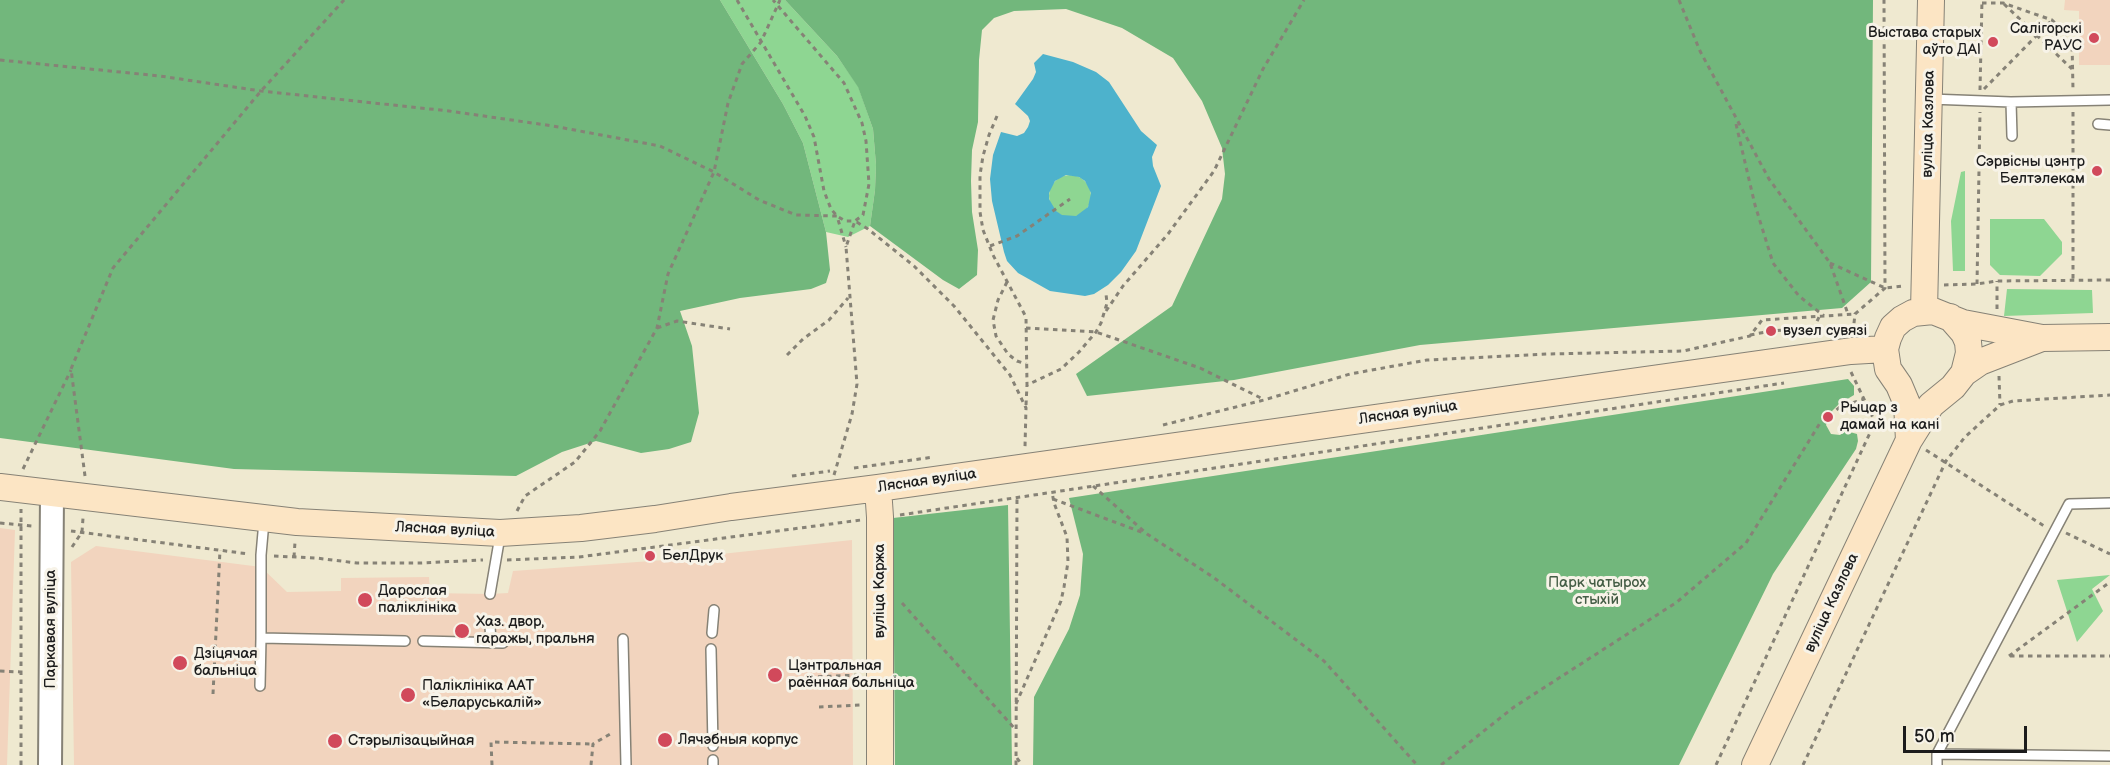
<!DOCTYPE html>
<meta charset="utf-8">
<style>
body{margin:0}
#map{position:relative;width:2110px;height:765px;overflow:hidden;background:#efe9d0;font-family:"Balsamiq Sans",sans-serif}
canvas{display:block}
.scale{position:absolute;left:1903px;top:726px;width:124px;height:27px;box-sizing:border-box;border:3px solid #1c1c1c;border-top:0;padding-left:8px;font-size:18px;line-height:21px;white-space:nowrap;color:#1c1c1c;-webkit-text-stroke:4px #f7f3e8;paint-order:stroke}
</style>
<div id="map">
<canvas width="2110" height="765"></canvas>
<div class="scale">50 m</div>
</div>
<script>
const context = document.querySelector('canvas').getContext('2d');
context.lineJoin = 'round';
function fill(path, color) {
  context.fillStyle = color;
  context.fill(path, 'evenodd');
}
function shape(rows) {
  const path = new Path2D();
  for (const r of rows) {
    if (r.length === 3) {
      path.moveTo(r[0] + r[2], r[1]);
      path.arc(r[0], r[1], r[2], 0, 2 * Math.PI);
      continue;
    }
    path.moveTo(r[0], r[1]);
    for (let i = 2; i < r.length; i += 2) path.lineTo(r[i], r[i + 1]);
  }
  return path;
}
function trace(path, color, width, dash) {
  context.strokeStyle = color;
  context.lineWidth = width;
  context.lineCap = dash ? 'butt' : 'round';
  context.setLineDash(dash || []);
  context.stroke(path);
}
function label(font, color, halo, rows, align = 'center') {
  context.font = font + ' "Balsamiq Sans",sans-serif';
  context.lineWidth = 6;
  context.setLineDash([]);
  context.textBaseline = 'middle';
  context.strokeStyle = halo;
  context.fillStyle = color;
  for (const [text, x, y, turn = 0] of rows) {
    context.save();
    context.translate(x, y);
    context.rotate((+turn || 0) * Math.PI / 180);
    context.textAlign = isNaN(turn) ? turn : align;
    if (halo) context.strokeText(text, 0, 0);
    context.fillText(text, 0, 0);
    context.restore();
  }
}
const built = shape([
 [2065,0,2110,0,2110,65,2079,65,2079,11,2064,10],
 [0,528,15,530,7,765,0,765],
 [852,540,853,765,74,765,71,562,96,546,261,567,287,592,341,591,341,578,429,577,430,593,490,594,508,593,513,571,665,560]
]);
const green = shape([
 [720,0,785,0,837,56,858,86,873,129,876,165,875,190,870,226,848,237,826,232,803,143,783,104],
 [1965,171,1965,271,1953,271,1951,221,1961,172],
 [1070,196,21],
 [1990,219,2044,219,2062,242,2062,254,2040,276,2000,275,1990,265],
 [2007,289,2092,290,2093,313,2004,316],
 [2110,575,2092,589,2103,611,2077,642,2057,580]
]);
const forest = shape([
 [0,0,720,0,783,104,803,143,826,232,830,270,826,283,811,289,740,298,680,311,692,346,699,413,691,442,669,449,641,453,596,441,562,452,516,476,234,469,0,438],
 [785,0,1873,0,1871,282,1842,308,1420,345,1234,380,1087,396,1076,374,1172,306,1222,199,1225,174,1222,148,1202,101,1173,58,1122,28,1066,9,1014,11,994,18,982,30,979,60,978,122,972,150,971,181,972,212,978,250,977,275,959,289,943,280,870,226,875,190,876,165,873,129,858,87,837,56],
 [1848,379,1854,386,1854,395,1839,404,1830,413,1826,425,1831,434,1840,435,1846,431,1857,434,1858,441,1856,449,1773,574,1679,765,1033,765,1034,697,1069,629,1080,595,1083,554,1069,498],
 [1008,505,1012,765,895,765,893,518]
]);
const water = shape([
 [1043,54,1073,62,1096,72,1109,82,1141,131,1157,145,1152,157,1153,166,1161,186,1136,251,1121,272,1108,285,1094,294,1085,296,1050,291,1018,273,1007,261,1004,252,992,201,990,179,993,155,1001,132,1017,136,1024,133,1028,127,1030,121,1028,116,1015,104,1033,79,1036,72,1034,63],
 [1066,175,1079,177,1085,181,1091,193,1088,207,1076,216,1062,215,1056,211,1049,199,1049,193,1055,181]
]);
const path = shape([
 [737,0,805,116,814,137,824,191,831,209,837,216,845,221,855,221,863,215,869,184,866,141,862,123,844,83,773,0],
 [1679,0,1700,51,1769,179,1830,263,1848,314],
 [1982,3,2003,3,2052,20,2072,40,2073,90],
 [2004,4,2072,69],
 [0,60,160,76,261,91,449,111,553,126,660,146,714,172,759,200,796,215,837,216,846,247],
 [1984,89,2052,20],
 [1980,90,1982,0],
 [2073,112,2073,280],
 [997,116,989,135,983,156,980,175,980,212,983,230,993,255,1026,317,1027,385,1061,369,1079,352,1096,332,1101,323,1107,303,1106,294],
 [1736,124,1755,205,1773,263,1799,296,1824,316],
 [990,246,1017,236,1070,199],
 [1830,263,1885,288,1904,286],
 [1007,282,998,300,993,320,996,336,1008,354,1017,361,1026,364],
 [1977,284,1980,112],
 [1944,285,1977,284,1997,281,2110,280],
 [1997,309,1997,281],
 [1106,311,1123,286,1168,234,1214,171,1263,69,1304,0],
 [657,328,677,321,730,329],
 [1026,328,1096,332,1200,368,1263,399],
 [1853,332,1855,314,1885,288,1884,0],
 [1750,335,1771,331,1814,328,1819,317],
 [787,355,803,339,829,320,848,298],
 [1851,372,1875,422,1888,429],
 [1999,376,2000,405],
 [1026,405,1027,385],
 [1163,425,1264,400,1350,374,1427,360,1548,354,1683,351,1750,336,1762,320,1855,314],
 [1926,450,2044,526],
 [854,468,934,457],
 [23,469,71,370],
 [834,475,852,414,857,384,846,247,855,221,868,229,914,266,954,306,1010,375,1026,408,1025,447],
 [85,476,71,369,113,268,261,91,344,0],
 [792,476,830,471],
 [1093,486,1147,534,1213,577,1324,661,1417,765],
 [1053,499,1144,533],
 [517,511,525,496,575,462,600,431,657,328,668,274,714,172,728,103,742,64,761,42,780,0],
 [900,515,1784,383],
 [0,523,32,526],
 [71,531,249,554],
 [2066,533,2110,554],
 [72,547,82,532,83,518],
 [274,556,316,558,357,563,420,563,483,560],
 [294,557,295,542],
 [507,560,579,557,861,520],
 [902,603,1016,730],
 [2009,656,2110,582],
 [2010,656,2110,656],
 [0,671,21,672],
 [809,677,861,675],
 [213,694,220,550],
 [1016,704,1061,601,1064,587,1068,562,1067,537,1054,503,1052,492],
 [819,707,862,705],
 [1017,758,1022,765],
 [21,765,21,509],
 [492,765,491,742,593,744],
 [591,765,593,744,612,733],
 [1016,765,1017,497],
 [1441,765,1514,707,1677,602,1746,543,1820,423,1840,407,1864,399],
 [1716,765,1875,422],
 [1803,765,1946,461,1965,437,2000,405,2013,401,2110,395]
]);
const service = shape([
 [1930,99,2011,102,2110,100],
 [2011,102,2012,136],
 [2098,124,2110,125],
 [264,521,261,555,261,638,405,641],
 [490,594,500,536],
 [490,626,491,643],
 [712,633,714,610],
 [623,639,626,765],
 [423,641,503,643],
 [711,649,713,746],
 [260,686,261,638],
 [1937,754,2110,756],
 [713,760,713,765],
 [1937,765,1937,754,2069,504,2110,503]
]);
const tertiary = shape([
 [50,765,52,494]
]);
const secondary = shape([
 [1924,311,1931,0],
 [1964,373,1980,362,2042,338],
 [1909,440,1907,404,1899,385,1888,369,1885,349,1888,338,1893,327,1902,319,1913,313,1933,311,1963,323,2042,338,2110,337],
 [0,487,297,522,500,533,581,528,655,519,731,507,878,488,1851,351,1885,349],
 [878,488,880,517,880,765],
 [1755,765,1909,440,1931,405,1953,387,1964,373,1969,353,1968,342,1964,333,1950,317]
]);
const markers = [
 [2094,38,6,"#d1495b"],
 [1993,42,6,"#d1495b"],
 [2097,171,6,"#d1495b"],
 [1771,331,6,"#d1495b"],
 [1828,417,6,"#d1495b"],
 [650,556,6,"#d1495b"],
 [365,600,8,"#d1495b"],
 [462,631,8,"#d1495b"],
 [180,663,8,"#d1495b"],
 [775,675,8,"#d1495b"],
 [408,695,8,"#d1495b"],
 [665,740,8,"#d1495b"],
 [335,741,8,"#d1495b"]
];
const poiNames = [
 ["Салігорскі",2082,29,"right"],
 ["РАУС",2082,46,"right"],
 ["Выстава старых",1981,33,"right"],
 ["аўто ДАІ",1981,50,"right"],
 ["Сэрвісны цэнтр",2085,162,"right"],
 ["Белтэлекам",2085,179,"right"],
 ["вузел сувязі",1783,331],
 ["Рыцар з",1840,408],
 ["дамай на кані",1840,425],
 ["БелДрук",662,556],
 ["Дарослая",378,591],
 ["паліклініка",378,608],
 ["Хаз. двор,",476,622],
 ["гаражы, пральня",476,639],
 ["Дзіцячая",194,654],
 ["бальніца",194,671],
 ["Цэнтральная",788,666],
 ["раённая бальніца",788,683],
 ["Паліклініка ААТ",422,686],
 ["«Беларуськалій»",422,703],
 ["Лячэбныя корпус",678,740],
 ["Стэрылізацыйная",348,741]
];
const streetNames = [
 ["вуліца Казлова",1929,124,-89],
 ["Лясная вуліца",1408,413,-8],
 ["Лясная вуліца",927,481,-8],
 ["Лясная вуліца",445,530,3],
 ["вуліца Каржа",880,591,-90],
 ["вуліца Казлова",1832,603,-65],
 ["Паркавая вуліца",51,629,-90]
];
const parkNames = [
 ["Парк чатырох",1597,583],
 ["стыхій",1597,600]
];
fill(built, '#f2d4be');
fill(green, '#8ed692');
fill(forest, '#72b77c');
fill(water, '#4db2cc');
trace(service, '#868276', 12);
trace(tertiary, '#868276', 26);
trace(secondary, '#868276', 28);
trace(path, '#868276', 3, [4.5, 4.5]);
trace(service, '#fff', 9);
trace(tertiary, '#fff', 22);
trace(secondary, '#fce5c4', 26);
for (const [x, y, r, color] of markers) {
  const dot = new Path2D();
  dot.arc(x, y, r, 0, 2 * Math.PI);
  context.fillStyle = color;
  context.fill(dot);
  trace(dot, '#f7f3e8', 2);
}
label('15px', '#1c1c1c', '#f7f3e8', poiNames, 'left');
label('15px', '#1c1c1c', '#f7f3e8', streetNames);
label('15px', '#445d45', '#f7f3e8', parkNames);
</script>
